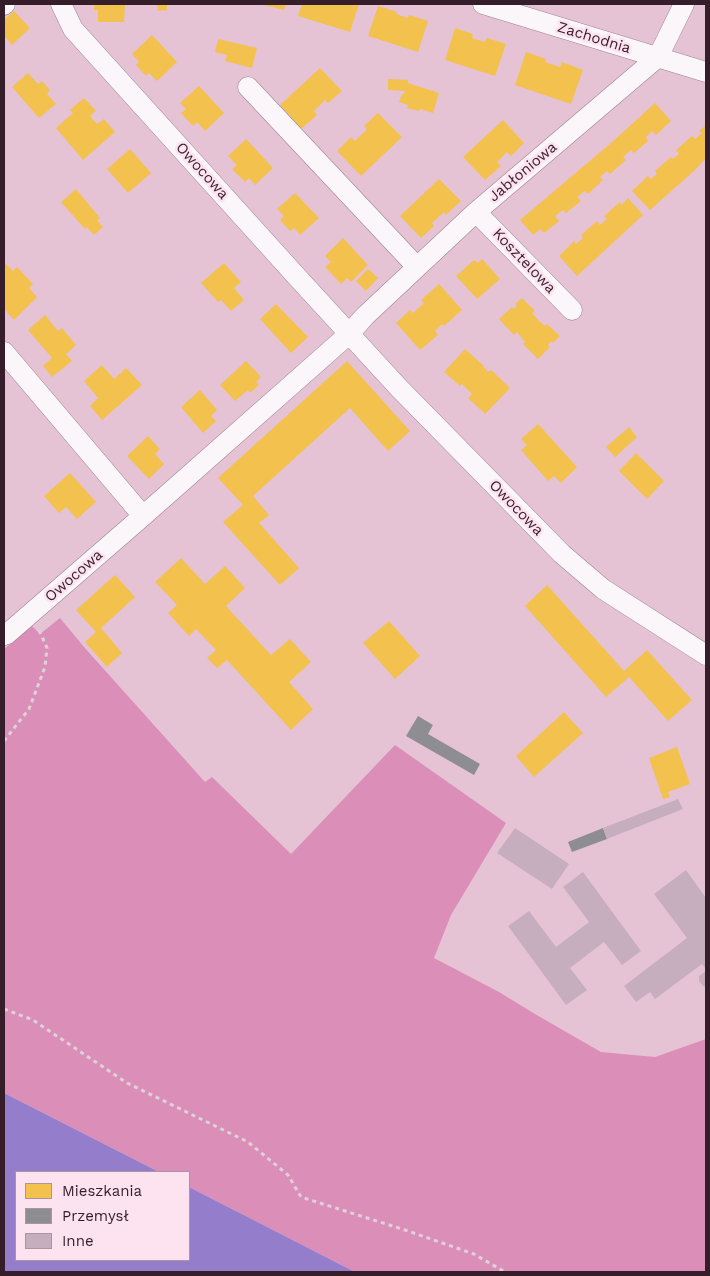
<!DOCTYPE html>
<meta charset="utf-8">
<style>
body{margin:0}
#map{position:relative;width:710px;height:1276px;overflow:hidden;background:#e5c3d4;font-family:"Work Sans",sans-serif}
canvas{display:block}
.frame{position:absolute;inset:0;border:5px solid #351e2a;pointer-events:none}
.legend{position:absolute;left:15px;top:1171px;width:175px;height:90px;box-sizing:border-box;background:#fde2ef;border:1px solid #ad94a0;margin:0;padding:6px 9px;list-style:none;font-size:15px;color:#351e2a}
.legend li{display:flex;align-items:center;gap:10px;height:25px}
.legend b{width:25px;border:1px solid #ad94a0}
</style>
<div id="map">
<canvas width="710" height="1276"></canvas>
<div class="frame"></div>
<ul class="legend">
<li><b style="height:14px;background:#f2c14e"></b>Mieszkania</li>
<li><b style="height:14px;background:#8d8d92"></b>Przemysł</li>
<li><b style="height:14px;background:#c7aebf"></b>Inne</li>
</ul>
</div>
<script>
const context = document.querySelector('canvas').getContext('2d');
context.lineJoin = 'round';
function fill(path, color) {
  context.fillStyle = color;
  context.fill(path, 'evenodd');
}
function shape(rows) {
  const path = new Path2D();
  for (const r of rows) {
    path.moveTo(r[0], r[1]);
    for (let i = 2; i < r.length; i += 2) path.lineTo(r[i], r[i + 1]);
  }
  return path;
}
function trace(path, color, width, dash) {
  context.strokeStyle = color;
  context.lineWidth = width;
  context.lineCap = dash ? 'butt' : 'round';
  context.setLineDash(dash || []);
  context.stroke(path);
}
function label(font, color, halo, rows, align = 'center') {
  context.font = font + ' "Work Sans",sans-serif';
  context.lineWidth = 5;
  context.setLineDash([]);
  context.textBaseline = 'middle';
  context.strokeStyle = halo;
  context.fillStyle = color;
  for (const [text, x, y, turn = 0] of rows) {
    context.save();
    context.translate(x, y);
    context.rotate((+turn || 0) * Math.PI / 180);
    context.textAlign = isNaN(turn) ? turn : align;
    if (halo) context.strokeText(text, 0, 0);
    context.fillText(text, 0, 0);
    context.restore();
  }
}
const forest = shape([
 [60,618,84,647,205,782,212,777,291,854,395,745,506,823,451,915,434,958,499,992,535,1014,601,1052,655,1057,706,1039,706,1272,355,1272,189,1187,189,1172,159,1172,4,1093,4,649,32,626,40,634]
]);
const water = shape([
 [4,1093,159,1172,16,1172,16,1260,189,1260,189,1187,355,1272,4,1272]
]);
const homes = shape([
 [94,4,125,4,124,22,98,22,98,10,94,10],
 [157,4,167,4,167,10,158,11],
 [259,4,286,4,284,10],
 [302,4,359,4,350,32,298,16],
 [378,6,397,12,396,14,408,18,409,15,428,21,418,52,368,36],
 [14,11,30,28,12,45,4,36,4,20],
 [455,28,473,34,472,38,485,42,487,38,506,44,495,76,445,60],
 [152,35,177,62,157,81,149,73,146,76,136,65,139,62,132,54],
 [218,39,257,48,252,68,225,61,227,55,215,52],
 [526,52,546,59,545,62,560,67,562,62,583,70,571,104,515,85],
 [320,68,342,91,328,103,325,100,314,111,317,115,301,129,280,105],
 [28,73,38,84,42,81,50,90,47,94,56,104,39,118,12,87],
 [388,79,408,80,408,83,439,93,433,113,420,109,419,111,407,108,408,105,399,102,402,94,404,94,405,91,388,90],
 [199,86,224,113,205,131,197,122,193,126,181,113,186,109,180,103],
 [84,98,96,111,90,116,97,124,104,119,115,132,83,160,56,128,73,113,70,110],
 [655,103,671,121,656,135,652,131,646,137,648,141,634,153,631,150,623,157,626,160,610,174,607,171,600,177,603,180,588,194,585,191,577,197,581,201,566,213,563,210,555,216,559,221,544,233,540,229,533,235,520,220,611,143],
 [378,113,402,137,361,176,337,151,351,137,355,141,367,129,364,126],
 [503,120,524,143,511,156,507,152,497,162,501,166,485,180,463,157],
 [706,125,706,158,695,170,650,210,632,191,648,176,651,179,657,174,655,171,671,157,673,159,679,154,676,150,692,136,695,139,702,133,699,131],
 [246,139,273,168,255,185,249,178,245,182,232,169,237,165,228,156],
 [130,149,151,173,128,193,107,169],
 [439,179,461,201,446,215,444,212,432,223,434,226,421,238,400,216],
 [76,189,100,218,97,220,103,227,94,235,87,227,85,229,61,202],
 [295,193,319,218,300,235,294,228,290,231,280,220,284,216,277,209],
 [628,198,643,215,577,276,559,256,574,241,576,244,583,238,581,235,597,221,600,225,607,219,604,216,620,202,622,205],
 [343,238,368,265,351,282,347,278,341,284,325,267,331,262,325,256],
 [482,259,500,279,477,299,456,276,474,260,478,263],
 [4,262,13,271,17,267,33,284,29,288,37,297,14,320,4,309],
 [224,263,241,282,234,288,244,300,231,311,221,300,218,302,201,283],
 [368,269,378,278,366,291,356,281],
 [439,284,462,310,444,326,442,324,435,331,438,335,420,350,396,323,410,310,413,313,424,303,421,300],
 [522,298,535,311,532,313,538,320,545,326,547,324,560,336,553,343,551,341,548,345,550,347,538,359,523,344,525,342,517,332,514,335,499,319,512,307,514,309,517,306,515,304],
 [276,304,308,337,291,353,260,319],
 [45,315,58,331,62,328,76,345,66,354,72,361,52,377,43,366,52,358,28,330],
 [465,349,484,366,483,367,487,370,483,376,487,371,488,372,491,370,510,388,485,414,468,398,472,394,462,384,460,386,444,372],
 [246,361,261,377,256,382,259,385,250,393,248,390,235,401,220,385],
 [347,361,410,431,388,451,350,408,253,496,269,515,259,523,299,568,280,585,223,522,243,505,218,478],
 [102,365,114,379,126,368,142,385,102,420,90,406,98,398,84,381],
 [200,390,217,410,211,416,216,421,203,433,181,407],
 [538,424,577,467,561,483,554,476,548,481,521,450,527,445,521,439],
 [629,427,637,437,615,457,606,447],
 [148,436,160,449,155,454,164,464,149,479,127,456],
 [636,453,664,481,647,499,619,471],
 [70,473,96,502,77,519,66,507,59,513,44,496],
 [181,558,205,584,225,566,245,588,226,606,271,655,290,639,311,662,289,682,313,709,291,730,227,660,217,668,207,658,216,650,196,629,189,636,168,613,177,605,155,582],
 [115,575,135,597,101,628,122,653,107,667,85,642,96,632,76,610],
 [547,585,624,671,647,650,692,700,668,721,629,677,606,697,525,606],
 [389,621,420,656,395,679,363,643],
 [564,712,583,733,534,777,516,756],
 [677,747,690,784,668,792,670,797,663,799,649,758]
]);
const industry = shape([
 [418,716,433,725,428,734,480,764,474,775,406,736],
 [603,828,607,839,572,852,568,842]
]);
const building = shape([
 [678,799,683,809,607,839,603,828],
 [515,828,569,864,552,889,497,853],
 [686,870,706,898,706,969,702,964,655,999,650,992,636,1002,624,986,687,938,654,894],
 [583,872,641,951,622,965,604,942,570,968,587,990,566,1005,508,926,529,911,556,947,589,922,563,887],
 [706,971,706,987,703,986,699,981,699,976]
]);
const path = shape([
 [4,741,29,709,45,667,47,648,39,630],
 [4,1009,33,1020,127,1083,248,1142,288,1175,301,1197,405,1230,474,1254,505,1272]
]);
const minor = shape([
 [61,4,73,29,298,278,399,388,562,554,603,589,706,655],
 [483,4,706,72],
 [4,5,5,4],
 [248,87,417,267],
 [476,212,572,310],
 [4,352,143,516],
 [4,635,7,634,143,516,349,334,365,316,476,212,658,57,684,4]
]);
const streetNames = [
 ["Zachodnia",594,38,17],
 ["Owocowa",202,171,48],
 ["Jabłoniowa",523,172,-40],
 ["Kosztelowa",524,261,46],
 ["Owocowa",516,508,46],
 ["Owocowa",74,576,-41]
];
fill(forest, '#db8fb8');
fill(water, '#947ecc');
fill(homes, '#f2c14e');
fill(industry, '#8d8d92');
fill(building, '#c7aebf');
trace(minor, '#9c8390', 21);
trace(path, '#ddd2d8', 3, [4, 4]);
trace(minor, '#fbf6f9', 20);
label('15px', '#351e2a', '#fde2ef', streetNames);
</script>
